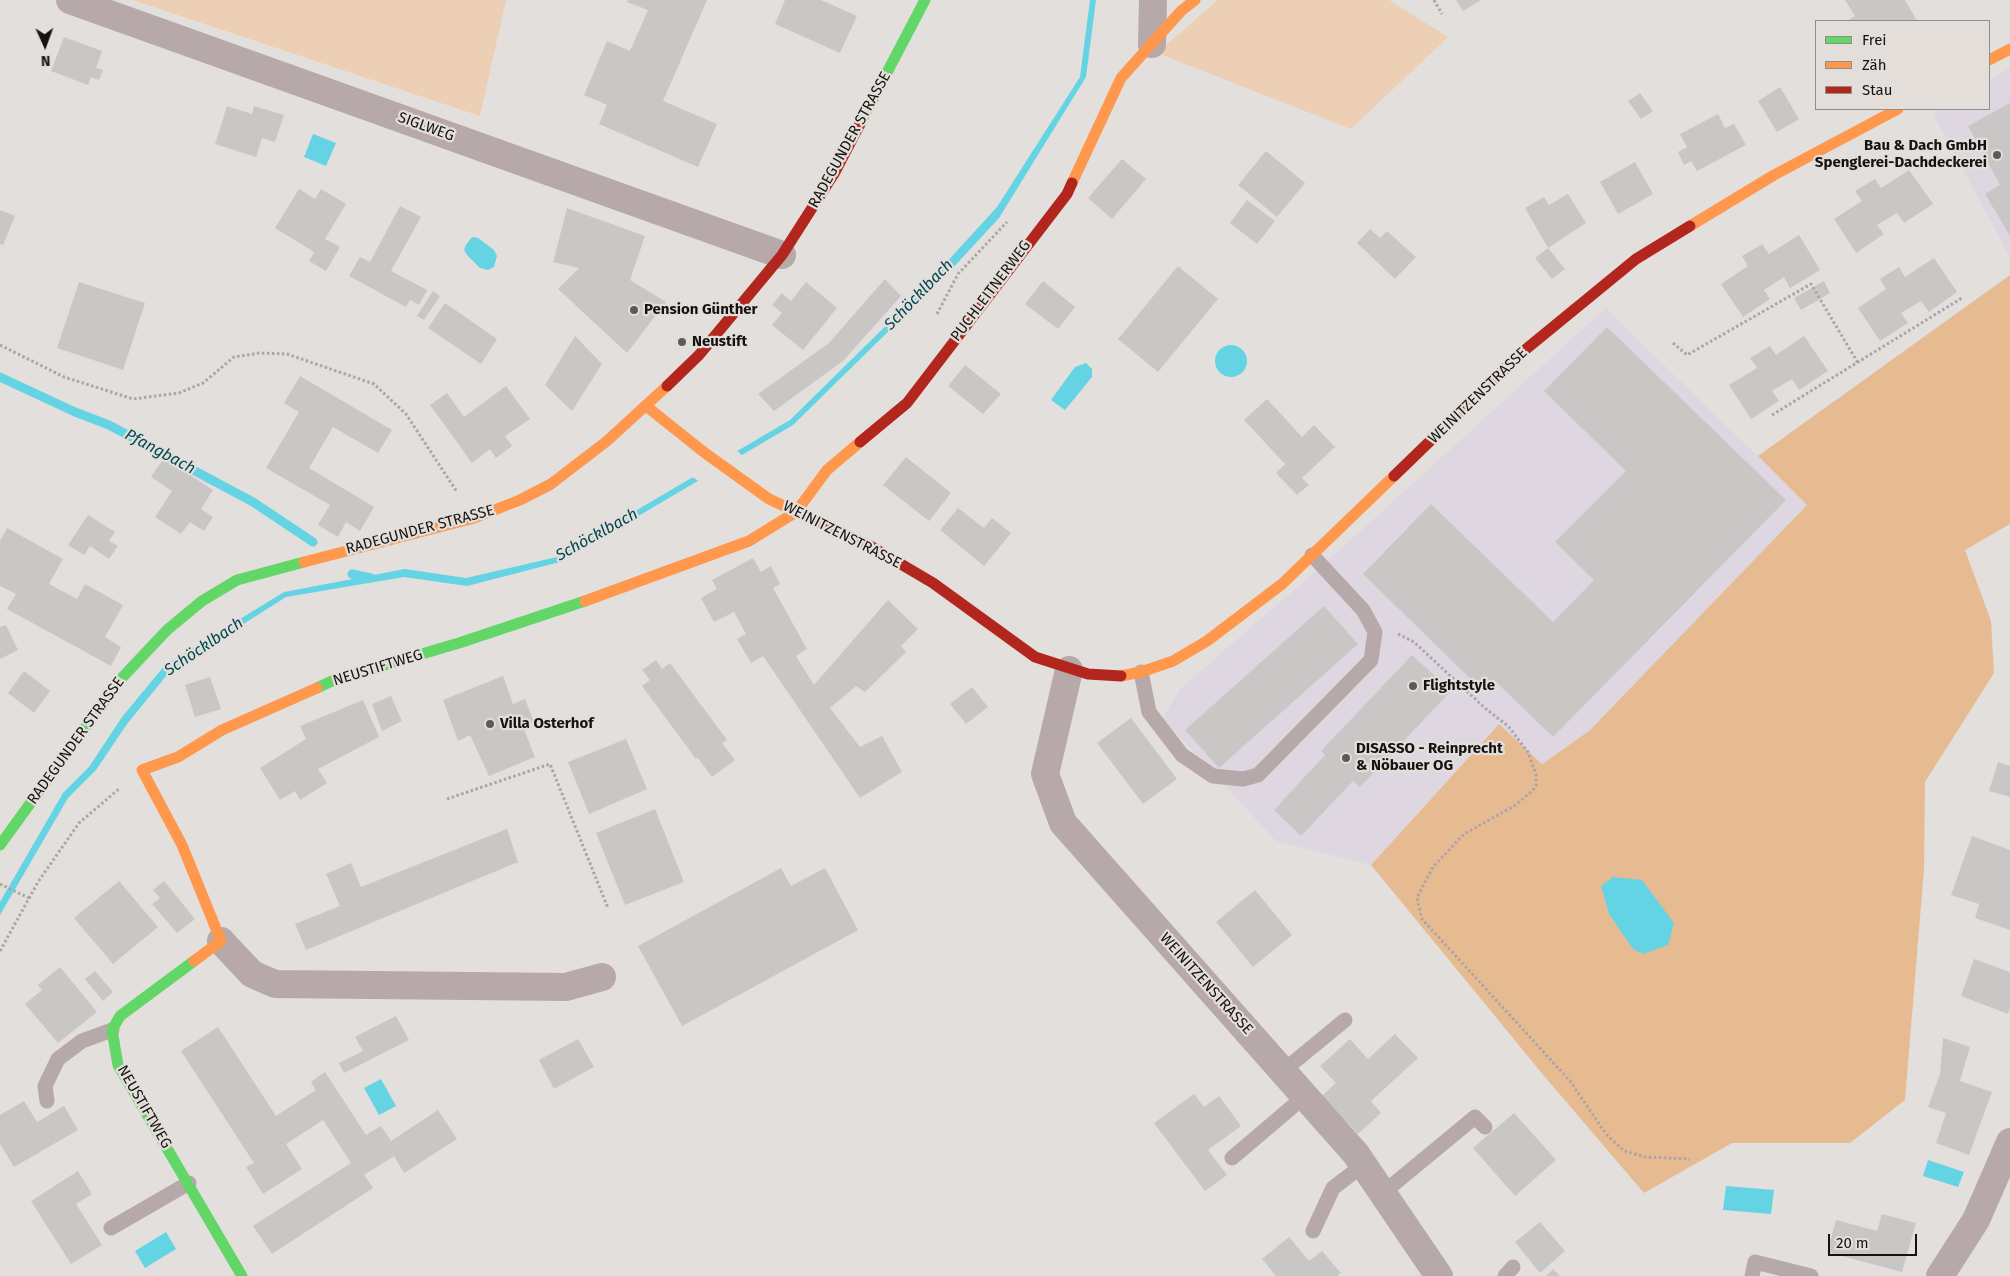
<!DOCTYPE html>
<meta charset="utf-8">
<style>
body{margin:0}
#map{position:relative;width:2010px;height:1276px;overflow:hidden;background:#e2dfdc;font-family:"Fira Sans",sans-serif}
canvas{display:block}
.legend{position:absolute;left:1815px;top:20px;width:175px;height:90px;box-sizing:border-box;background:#e4deda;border:1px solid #918d8a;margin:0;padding:6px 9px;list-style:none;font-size:15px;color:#151311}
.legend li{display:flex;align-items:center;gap:10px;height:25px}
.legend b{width:25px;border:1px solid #918d8a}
.north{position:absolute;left:20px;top:20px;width:50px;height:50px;-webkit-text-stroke:4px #e4deda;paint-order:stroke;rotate:178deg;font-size:14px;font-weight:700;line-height:20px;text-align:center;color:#151311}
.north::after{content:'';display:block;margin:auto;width:18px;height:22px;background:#151311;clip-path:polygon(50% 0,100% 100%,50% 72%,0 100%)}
.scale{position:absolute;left:1828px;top:1234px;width:89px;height:22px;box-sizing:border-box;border:2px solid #151311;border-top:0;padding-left:6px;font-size:15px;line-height:18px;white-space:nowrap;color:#151311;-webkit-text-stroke:4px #e4deda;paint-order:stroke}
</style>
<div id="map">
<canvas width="2010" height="1276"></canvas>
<ul class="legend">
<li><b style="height:6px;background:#63d668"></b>Frei</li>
<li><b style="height:6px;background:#ff974d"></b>Zäh</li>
<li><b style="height:6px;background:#b3261e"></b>Stau</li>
</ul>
<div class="north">N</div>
<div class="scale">20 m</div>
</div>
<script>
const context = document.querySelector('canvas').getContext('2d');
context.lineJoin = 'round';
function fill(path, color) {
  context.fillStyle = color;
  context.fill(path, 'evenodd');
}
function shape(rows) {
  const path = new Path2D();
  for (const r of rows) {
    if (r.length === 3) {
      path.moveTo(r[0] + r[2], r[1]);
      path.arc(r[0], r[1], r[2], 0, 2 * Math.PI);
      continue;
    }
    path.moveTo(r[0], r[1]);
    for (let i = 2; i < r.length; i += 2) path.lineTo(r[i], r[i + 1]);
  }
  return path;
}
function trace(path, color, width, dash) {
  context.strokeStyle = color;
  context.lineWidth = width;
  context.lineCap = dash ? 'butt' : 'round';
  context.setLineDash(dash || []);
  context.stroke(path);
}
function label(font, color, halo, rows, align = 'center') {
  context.font = font + ' "Fira Sans",sans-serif';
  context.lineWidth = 4.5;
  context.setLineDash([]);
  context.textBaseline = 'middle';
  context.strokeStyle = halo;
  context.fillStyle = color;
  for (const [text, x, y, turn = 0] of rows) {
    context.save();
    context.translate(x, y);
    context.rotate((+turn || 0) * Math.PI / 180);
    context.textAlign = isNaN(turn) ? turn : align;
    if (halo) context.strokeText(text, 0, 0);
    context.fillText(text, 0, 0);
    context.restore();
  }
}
const commercial = shape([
 [2010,68,2010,257,1933,114,1941,109,1989,109,1989,81],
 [1606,308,1807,505,1589,731,1542,764,1498,724,1371,865,1276,841,1162,718,1181,688,1322,566]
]);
const green = shape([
 [133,0,506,0,480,116],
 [1218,0,1389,0,1448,37,1351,129,1157,53]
]);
const forest = shape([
 [2010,275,2010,524,1965,550,1991,621,1994,673,1925,782,1924,869,1905,1100,1850,1143,1732,1143,1644,1193,1545,1077,1371,865,1499,724,1542,764,1589,731,1807,505,1758,456]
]);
const water = shape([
 [1090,0,1096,0,1086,77,999,218,950,271,793,425,560,562,467,586,404,577,286,597,171,670,127,724,96,770,68,798,0,915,0,902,63,793,89,767,122,717,165,665,284,592,405,569,466,578,557,557,790,420,912,300,997,207,1080,77],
 [313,134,336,143,326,166,304,157],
 [472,237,478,238,494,250,497,256,494,267,488,270,480,268,467,255,464,250,466,245],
 [1231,361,16],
 [1086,363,1092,369,1092,377,1065,410,1051,400,1075,367],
 [1613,877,1642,880,1674,923,1668,945,1643,954,1633,949,1609,914,1601,886],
 [381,1079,396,1106,379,1115,364,1088],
 [1928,1160,1964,1172,1958,1187,1923,1176],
 [1726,1186,1774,1190,1771,1214,1723,1210],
 [166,1232,176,1249,145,1268,135,1251]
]);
const pier = shape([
 [735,449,744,457,700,482,691,476]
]);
const stream = shape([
 [0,377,75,412,109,425,253,502,313,542],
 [352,574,371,578]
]);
const building = shape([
 [628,0,707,0,663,101,717,124,698,167,599,124,607,105,584,95,607,41,630,51,648,10,627,2],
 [785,0,821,0,857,16,840,53,775,24],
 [1456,0,1481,0,1463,11],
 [1845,0,1905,0,1917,21,1847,21,1855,16],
 [64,37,102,51,96,68,103,70,99,80,91,77,88,85,51,71],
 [1780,87,1799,119,1777,132,1758,101],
 [1640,93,1653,111,1641,119,1628,101],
 [2010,103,2010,236,1985,194,2000,185,1968,126],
 [227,106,252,114,254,106,284,115,275,142,262,138,256,157,215,144],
 [1718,114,1725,128,1734,124,1746,145,1697,171,1691,161,1684,165,1678,152,1687,147,1680,134],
 [1266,151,1305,183,1277,217,1238,185],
 [1122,159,1146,179,1112,219,1088,198],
 [1635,162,1653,194,1618,214,1600,182],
 [1909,170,1933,204,1904,223,1897,213,1877,225,1884,234,1856,253,1834,219,1862,201,1855,191,1875,179,1881,188],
 [299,189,315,199,321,189,346,204,325,239,340,247,326,271,309,261,314,252,275,228],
 [1568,194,1586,223,1548,248,1525,208,1544,197,1549,205],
 [1247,200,1275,221,1257,244,1230,223],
 [400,206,421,217,391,271,427,290,419,305,410,300,406,307,349,276,360,257,370,262],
 [567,208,645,236,630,280,666,302,627,353,558,289,579,268,553,262],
 [0,210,15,216,3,245,0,244],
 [1370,229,1380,238,1387,231,1416,257,1395,279,1357,243],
 [1799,235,1820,270,1790,288,1784,277,1764,290,1770,299,1743,317,1721,284,1748,266,1742,256,1762,244,1769,254],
 [1548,248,1565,269,1552,279,1535,258],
 [1934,258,1957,292,1929,312,1921,301,1901,313,1908,323,1880,341,1858,308,1886,289,1880,279,1899,267,1905,277],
 [1178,266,1218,299,1158,372,1118,339],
 [885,279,901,296,843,361,774,411,758,394,829,343],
 [1043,281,1075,307,1058,329,1025,304],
 [1824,281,1830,293,1801,310,1794,298],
 [79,282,145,303,123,370,57,348],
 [806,282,837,308,803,350,772,325,782,313,772,305,782,293,791,301],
 [433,291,440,296,424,320,417,316],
 [445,303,497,339,481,364,428,328],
 [1607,327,1786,500,1553,737,1495,681,1484,692,1363,574,1431,504,1553,622,1594,580,1555,542,1626,471,1544,391],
 [575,336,602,364,572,411,545,385],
 [1804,336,1828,371,1799,390,1792,379,1772,391,1779,401,1751,419,1729,385,1757,368,1750,358,1770,346,1776,355],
 [965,365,1001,394,983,414,948,386],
 [300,376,392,430,378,453,333,427,309,468,374,507,360,531,346,522,338,537,318,525,330,505,266,468,299,412,284,403],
 [506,386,530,419,505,436,512,446,496,458,490,449,472,463,430,405,447,393,464,417],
 [1267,399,1302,437,1314,425,1335,447,1302,478,1309,485,1297,495,1276,473,1285,464,1244,420],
 [906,457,951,493,929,521,883,485],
 [164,458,213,490,201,509,213,517,204,531,190,522,181,534,155,517,172,491,151,477],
 [958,508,984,528,992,518,1011,533,984,566,940,530],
 [88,515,115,532,109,541,118,546,109,559,90,546,84,555,68,545],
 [7,528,63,559,49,584,77,599,85,584,123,605,105,637,121,647,111,666,7,609,16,594,0,586,0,541],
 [753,558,761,572,771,566,780,584,773,588,807,649,796,656,814,685,888,600,918,629,901,646,906,652,865,692,856,686,830,708,860,747,882,736,902,772,860,798,763,656,751,663,737,639,746,634,734,612,714,622,701,598,717,589,712,580],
 [1324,606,1358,644,1219,768,1185,730],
 [6,625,18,650,0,659,0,627],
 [1412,655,1451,691,1360,787,1353,781,1301,836,1274,810,1325,755,1321,751],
 [656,660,662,669,670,663,727,740,722,743,735,760,712,777,698,758,696,759,642,686,650,680,642,670],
 [24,671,50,691,34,713,8,693],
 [503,676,513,704,525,699,534,722,523,727,535,757,489,776,470,735,458,741,443,700],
 [210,677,221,709,195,717,185,685],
 [972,687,988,707,966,724,950,704],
 [391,696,402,721,382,731,372,704],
 [363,700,379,737,318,769,327,783,300,800,295,791,280,800,260,768,306,739,300,726],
 [1131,718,1177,779,1143,804,1097,743],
 [626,739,647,789,589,814,568,762],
 [1998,762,2010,766,2010,797,1989,791],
 [655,809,684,882,625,905,596,833],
 [507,829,518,862,306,950,295,924,340,906,326,874,351,863,361,887],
 [1972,836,2010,850,2010,930,1975,918,1979,904,1951,895],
 [781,868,791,886,825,868,858,930,682,1026,638,946],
 [119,881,158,927,113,964,74,918],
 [164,881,195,919,177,933,152,904,160,898,153,890],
 [1255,890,1292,935,1253,967,1216,922],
 [1974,959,2010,972,2010,1008,2008,1014,1961,996],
 [60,967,97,1012,58,1043,25,1004,42,990,38,985],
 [95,971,113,992,103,1001,85,979],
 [396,1016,409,1040,344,1073,339,1063,363,1051,355,1037],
 [218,1027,276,1116,316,1090,311,1082,325,1072,366,1135,381,1126,391,1141,438,1110,457,1139,404,1173,394,1156,364,1175,373,1188,272,1254,253,1226,351,1163,323,1120,286,1144,302,1169,263,1194,246,1167,254,1163,181,1051],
 [1395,1034,1418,1058,1371,1101,1381,1113,1358,1134,1322,1096,1336,1083,1320,1066,1350,1039,1368,1059],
 [1943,1038,1970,1047,1960,1081,1992,1092,1969,1155,1936,1143,1946,1113,1928,1107,1940,1074],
 [578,1039,594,1067,554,1089,539,1060],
 [1194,1094,1204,1107,1219,1096,1241,1126,1208,1150,1227,1175,1205,1191,1154,1123],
 [24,1101,37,1122,64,1106,78,1130,14,1167,0,1144,0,1115],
 [1514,1113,1556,1160,1515,1196,1473,1148],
 [78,1171,92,1194,76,1204,102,1245,71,1264,31,1201],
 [1882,1214,1916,1223,1902,1272,1827,1252,1836,1220,1877,1231],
 [1540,1222,1565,1251,1540,1273,1515,1242],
 [1289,1237,1309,1261,1322,1251,1341,1273,1337,1276,1276,1276,1262,1259],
 [1553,1269,1560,1276,1546,1276]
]);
const path = shape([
 [1434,0,1442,14],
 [937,314,958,274,1007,222],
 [1673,343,1687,355,1811,284,1858,363],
 [0,345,64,377,133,399,179,393,203,383,234,357,260,353,287,354,374,384,406,414,457,492],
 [1772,415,1962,298],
 [1398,634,1414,642,1486,709,1508,726,1528,752,1536,774,1536,786,1531,792,1514,806,1464,834,1433,867,1417,898,1422,919,1570,1081,1606,1134,1624,1151,1646,1157,1690,1159],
 [447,799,550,764,608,908],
 [0,884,29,898],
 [0,951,38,882,79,823,120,788]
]);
const lane = shape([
 [1141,672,1149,712,1182,755,1213,776,1243,779,1258,775,1371,660,1375,632,1363,610,1312,555],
 [1283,1071,1345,1020],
 [47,1101,45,1086,58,1059,82,1041,112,1030],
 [1232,1158,1305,1096],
 [1383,1193,1475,1117,1485,1127],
 [111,1228,189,1183],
 [1313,1231,1333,1188,1363,1165],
 [1505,1276,1513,1267],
 [1752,1276,1755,1262,1811,1276]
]);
const street = shape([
 [70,0,782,255],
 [1152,44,1153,0],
 [1069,670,1045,774,1063,823,1356,1154,1439,1276],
 [221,941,252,974,275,984,566,987,602,977],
 [1940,1276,1976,1220,2010,1142]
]);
const fast = shape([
 [860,124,925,0],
 [317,688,334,680,459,643,585,601],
 [0,845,119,681,167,630,202,601,237,580,304,562],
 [194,961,120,1016,112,1030,118,1065,242,1276]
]);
const slow = shape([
 [1989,60,2010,49],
 [1072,183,1121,78,1181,11,1195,0],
 [1690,226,1774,175,1898,109],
 [646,406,705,453,769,499,806,516],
 [304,562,474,518,520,500,551,484,607,441,667,386],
 [585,601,749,541,796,512,827,470,860,442],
 [1121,676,1141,672,1173,661,1207,641,1282,584,1394,476],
 [194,961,221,941,182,845,142,770,178,757,222,730,317,688]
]);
const jam = shape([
 [667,386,699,355,782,255,835,172,860,124],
 [860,442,907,403,1067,194,1072,183],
 [1394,476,1520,354,1636,259,1690,226],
 [806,516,872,547,933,583,1035,657,1088,674,1121,676]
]);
const markers = [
 [1997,155,5,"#5d5a58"],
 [634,310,5,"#5d5a58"],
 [682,342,5,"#5d5a58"],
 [1413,686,5,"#5d5a58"],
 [490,724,5,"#5d5a58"],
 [1346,758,5,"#5d5a58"]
];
const streetNames = [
 ["SIGLWEG",426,127,20],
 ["RADEGUNDER STRASSE",850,140,-61],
 ["PUCHLEITNERWEG",991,291,-53],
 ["WEINITZENSTRASSE",1478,396,-44],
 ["RADEGUNDER STRASSE",420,530,-15],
 ["WEINITZENSTRASSE",842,535,27],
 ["NEUSTIFTWEG",378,668,-17],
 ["RADEGUNDER STRASSE",76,741,-54],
 ["WEINITZENSTRASSE",1206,984,48],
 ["NEUSTIFTWEG",144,1107,60]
];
const poiNames = [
 ["Bau & Dach GmbH",1987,146,"right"],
 ["Spenglerei-Dachdeckerei",1987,163,"right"],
 ["Pension Günther",644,310],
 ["Neustift",692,342],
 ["Flightstyle",1423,686],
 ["Villa Osterhof",500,724],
 ["DISASSO - Reinprecht",1356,749],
 ["& Nöbauer OG",1356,766]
];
const waterNames = [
 ["Schöcklbach",919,295,-46],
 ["Pfangbach",160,452,28],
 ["Schöcklbach",597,535,-29],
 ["Schöcklbach",204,647,-34]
];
fill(commercial, '#ded7e2');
fill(green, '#edcfb6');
fill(forest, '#e7bb92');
fill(water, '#64d4e4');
fill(pier, '#e2dfdc');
trace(stream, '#64d4e4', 9);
fill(building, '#c9c7c5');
trace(path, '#ada4a4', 3, [2.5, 2.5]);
trace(lane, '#b7a8a9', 15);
trace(street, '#b7a8a9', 28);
trace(fast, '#63d668', 11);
trace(slow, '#ff974d', 11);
trace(jam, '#b3261e', 11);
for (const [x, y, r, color] of markers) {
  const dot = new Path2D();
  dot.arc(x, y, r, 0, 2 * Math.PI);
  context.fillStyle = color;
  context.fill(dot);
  trace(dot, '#e4deda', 2);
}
label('15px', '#151311', '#e4deda', streetNames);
label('bold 15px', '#151311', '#e4deda', poiNames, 'left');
label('italic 16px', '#004751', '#e4deda', waterNames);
</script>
